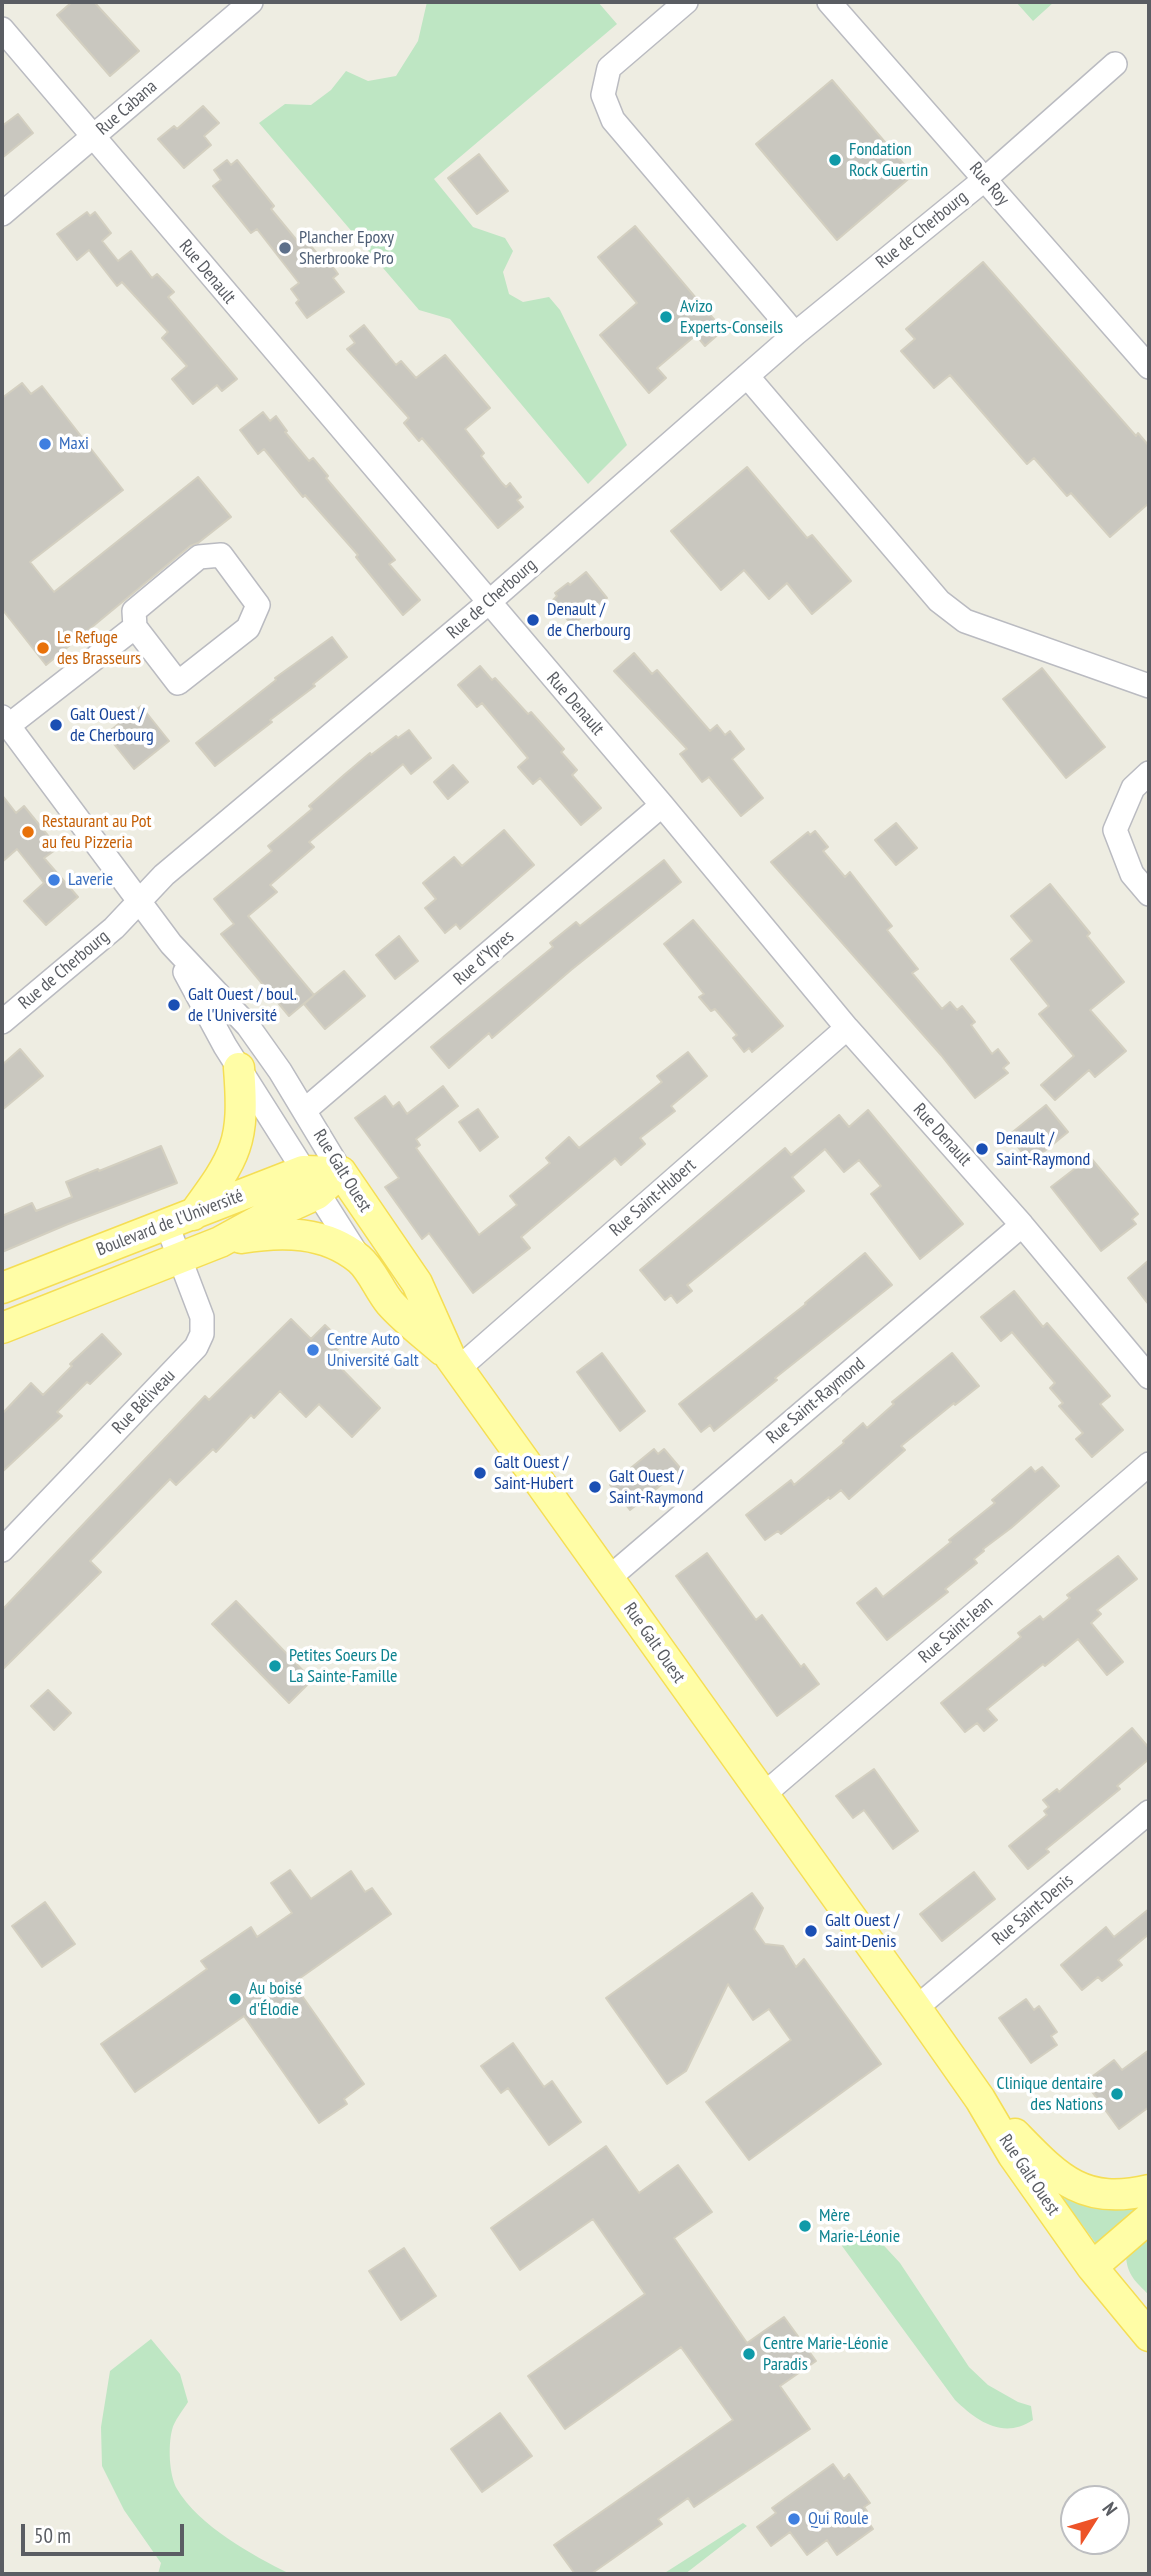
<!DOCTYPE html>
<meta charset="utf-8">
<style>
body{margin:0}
#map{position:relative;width:1151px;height:2576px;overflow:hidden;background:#eeede2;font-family:"PT Sans Narrow",sans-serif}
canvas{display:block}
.frame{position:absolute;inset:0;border:4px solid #5a5d63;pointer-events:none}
.north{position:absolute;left:1060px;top:2485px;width:70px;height:70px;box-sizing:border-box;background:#fff;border:2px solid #bdbec1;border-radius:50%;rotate:53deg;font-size:19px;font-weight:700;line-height:28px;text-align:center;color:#5a5d63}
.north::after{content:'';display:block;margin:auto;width:24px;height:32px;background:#ed5328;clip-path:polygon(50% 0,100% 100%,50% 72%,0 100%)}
.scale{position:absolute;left:21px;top:2524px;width:163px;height:32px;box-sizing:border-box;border:4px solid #5a5d63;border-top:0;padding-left:9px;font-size:21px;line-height:24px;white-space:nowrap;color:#5a5d63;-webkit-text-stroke:5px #fff;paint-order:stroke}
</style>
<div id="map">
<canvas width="1151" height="2576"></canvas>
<div class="frame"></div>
<div class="north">N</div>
<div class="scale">50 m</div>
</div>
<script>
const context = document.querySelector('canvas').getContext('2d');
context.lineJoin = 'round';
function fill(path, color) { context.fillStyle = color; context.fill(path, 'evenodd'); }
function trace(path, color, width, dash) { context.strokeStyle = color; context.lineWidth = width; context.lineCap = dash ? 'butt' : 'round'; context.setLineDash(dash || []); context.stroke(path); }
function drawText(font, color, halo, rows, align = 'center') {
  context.font = font + ' "PT Sans Narrow",sans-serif'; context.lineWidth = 7; context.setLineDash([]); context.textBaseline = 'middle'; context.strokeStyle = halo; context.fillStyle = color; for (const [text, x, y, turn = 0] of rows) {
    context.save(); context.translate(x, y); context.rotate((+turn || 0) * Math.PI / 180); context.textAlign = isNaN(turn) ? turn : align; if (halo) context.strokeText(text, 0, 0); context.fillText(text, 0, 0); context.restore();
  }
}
fill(new Path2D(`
 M427 2H598L617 24 434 179 473 227 505 238 513 251 503 272 509 294 523 302 549 297 560 310 627 445 588 484 450 319 419 310 259 123 285 104 311 105 331 90 346 71 368 81 396 76 418 41Z
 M1016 2H1054L1033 21Z
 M1054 2187 1088 2206 1098 2208 1149 2203 1100 2249Z
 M1149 2226V2295C1136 2282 1127 2275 1126 2256Z
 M846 2235 875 2236 900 2263 969 2367 988 2385 1018 2402 1031 2406 1033 2420C1003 2440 977 2421 955 2400L842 2246Z
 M151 2339 180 2374 188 2402C183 2410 174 2421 172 2430 168 2446 169 2475 177 2489 199 2526 252 2555 290 2574H158L161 2563 124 2510 102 2466 101 2427 110 2371Z
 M743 2523 747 2526 685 2574H663Z`), '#bee6c3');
const building = new Path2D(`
 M72 2H94L139 51 110 76 57 15Z
 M832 80 913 175 837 240 756 144Z
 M203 106 219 123 204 136 211 145 184 168 158 139 174 126 177 129Z
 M18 114 33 133 2 158V126Z
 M479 154 508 191 477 214 448 178Z
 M227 160 231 165 237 160 274 206 271 209 299 243 305 239 325 263 328 260 338 274 333 278 344 292 307 318 296 303 299 300 291 289 299 283 257 229 251 233 213 186 221 180 214 170Z
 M87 212 90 216 95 212 111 233 102 241 118 261 131 251 152 278 157 274 174 292 168 297 237 379 222 391 217 385 193 404 172 379 187 366 162 338 168 332 122 282 117 286 89 250 77 260 57 234Z
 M635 226 723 330 705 346 696 335 657 368 666 378 649 393 600 335 637 303 598 257Z
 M983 262 1136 436 1138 433 1149 446V503L1110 537 1071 493 1067 496 1034 458 1027 464 950 375 934 388 901 351 915 339 906 329Z
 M364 325 396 365 401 361 416 378 445 355 490 408 465 429 484 453 481 456 502 483 506 487 510 483 521 497 517 500 523 507 498 528 422 438 419 441 404 423 409 418 347 349 355 343 350 336Z
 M22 383 31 394 42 386 123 490 30 562 54 592 198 477 231 517 198 543 190 546 46 665 2 609V398Z
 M263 412 270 421 276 416 287 431 285 432 309 461 313 458 328 476 326 478 395 560 389 564 420 600 403 615 356 557 358 555 305 495 303 497 264 449 258 454 240 430Z
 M747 467 807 538 812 535 851 581 812 614 787 583 769 599 744 570 721 590 671 531Z
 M586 572 607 598 572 625 552 601 557 596 555 593 568 583 570 585Z
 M332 637 347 657 313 684 315 686 270 720 272 722 215 766 196 743 276 680 275 678Z
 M634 653 652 674 657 670 710 731 717 725 725 735 730 731 744 749 732 759 763 798 741 816 709 777 702 782 680 754 687 749 614 671Z
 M480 666 492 680 495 678 528 714 531 712 564 749 561 752 577 770 572 775 601 808 581 825 540 778 533 784 518 767 528 758 482 703 477 707 458 685Z
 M1042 668 1105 747 1066 778 1003 699Z
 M141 706 169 741 134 769 106 734Z
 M409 730 431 758 411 774 403 764 309 842 314 847 270 885 277 892 248 916 314 995 344 971 365 996 325 1029 304 1004 313 996 289 1016 221 934 234 924 214 899 272 851 268 846 312 809 309 806 344 775 370 753 371 755 396 736 398 738Z
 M453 765 468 782 448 799 434 782Z
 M2 795 16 813 24 806 58 848 44 858 78 897 46 925 24 901 44 883 17 849 2 862Z
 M896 823 917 848 896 865 875 840Z
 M504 830 534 865 460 929 456 924 445 933 425 908 436 899 423 883 454 857 462 866Z
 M815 831 828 847 823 851 845 877 850 872 892 926 887 930 918 969 912 973 942 1009 950 1002 957 1010 962 1006 975 1022 971 1025 992 1054 998 1049 1009 1063 1003 1068 1008 1073 975 1098 941 1055 771 862 808 832 810 835Z
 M664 860 681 882 571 970 492 1038 489 1033 449 1068 431 1047 553 947 550 943 576 922 580 926Z
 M1050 884 1090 933 1087 936 1124 982 1090 1010 1126 1051 1095 1077 1089 1070 1055 1100 1041 1085 1074 1056 1039 1014 1049 1006 1011 959 1032 941 1011 916Z
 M693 920 783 1026 752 1052 749 1048 744 1052 733 1038 737 1035 715 1009 711 1011 699 997 704 994 664 944Z
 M399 936 418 961 395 979 376 955Z
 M20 1049 43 1076 2 1110V1065Z
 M688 1052 707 1076 671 1106 675 1111 640 1138 645 1144 621 1165 615 1158 521 1237 530 1248 473 1293 429 1233 422 1239 385 1187 399 1178 355 1118 385 1096 393 1107 399 1102 407 1114 443 1086 458 1106 416 1139 420 1145 416 1148 479 1235 517 1205 510 1196 550 1163 546 1158 569 1137 579 1148 662 1082 657 1076Z
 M1046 1105 1068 1132 1030 1163 1009 1135Z
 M478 1109 498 1137 480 1151 459 1122Z
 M868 1110 963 1224 920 1259 871 1194 881 1186 859 1160 844 1172 825 1149 792 1177 804 1191 687 1285 692 1291 677 1303 671 1295 665 1300 640 1270 785 1148 791 1155 839 1115 849 1127Z
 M161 1146 177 1183 68 1224 2 1252V1216L32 1203 36 1211 72 1197 66 1182 98 1169 99 1171Z
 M1090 1157 1138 1214 1132 1219 1136 1224 1101 1251 1051 1187Z
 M865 1253 892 1285 775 1378 777 1380 714 1431 710 1425 701 1432 679 1404 806 1304 805 1303Z
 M1149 1260V1305L1128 1278Z
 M1014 1291 1043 1327 1047 1323 1110 1396 1100 1404 1123 1430 1092 1457 1076 1439 1083 1433 1059 1406 1063 1403 1050 1388 1055 1383 1012 1332 1001 1341 981 1317Z
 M291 1319 311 1339 325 1325 344 1343 330 1357 380 1408 352 1437 319 1404 306 1417 280 1391 254 1418 251 1415 216 1452 213 1449 176 1485 170 1479 90 1561 101 1572 2 1670V1610L205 1396 209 1400Z
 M102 1334 121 1354 90 1384 87 1382 57 1412 62 1416 2 1472V1414L31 1383 43 1395 72 1366 70 1364Z
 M602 1353 645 1411 620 1431 577 1372Z
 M952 1353 979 1386 955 1405 954 1403 901 1446 905 1450 849 1499 841 1490 830 1499 829 1497 781 1534 778 1531 765 1540 746 1515 791 1480 794 1485 844 1443 843 1441 863 1423 867 1428 894 1404 892 1402Z
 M654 1449 658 1454 664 1449 681 1469 630 1510 610 1485Z
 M1031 1467 1035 1472 1042 1467 1059 1486 1011 1528 983 1549 984 1551 974 1559 977 1563 945 1589 948 1592 887 1640 857 1603 876 1588 883 1597 951 1542 949 1540 995 1503 992 1500Z
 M707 1553 756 1620 762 1615 801 1667 804 1664 819 1684 777 1716 676 1576Z
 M1118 1556 1137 1579 1097 1610 1101 1614 1091 1623 1123 1662 1107 1675 1078 1639 1045 1666 1043 1664 987 1709 997 1720 984 1731 977 1723 965 1732 941 1703 1021 1637 1018 1633 1040 1616 1043 1620 1070 1598 1067 1595Z
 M236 1601 312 1680 289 1703 212 1624Z
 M48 1690 71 1713 54 1730 31 1706Z
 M1132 1728 1149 1748V1759L1117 1786 1120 1789 1046 1849 1049 1852 1028 1869 1009 1846 1047 1815 1044 1811 1049 1807 1043 1800 1057 1789 1059 1792Z
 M874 1769 918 1831 893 1849 864 1810 853 1818 836 1796Z
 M290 1870 311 1899 351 1871 365 1892 372 1888 391 1914 293 1983 364 2084 344 2099 347 2104 319 2123 244 2016 135 2092 101 2044 207 1969 201 1961 251 1927 257 1937 292 1913 271 1883Z
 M974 1872 995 1899 942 1941 920 1914Z
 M752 1893 763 1908 754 1929 765 1944 783 1946 796 1967 804 1959 881 2064 749 2160 706 2102 791 2040 769 2009 753 2020 728 1984 686 2071 667 2084 606 1998Z
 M45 1902 75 1944 42 1967 12 1926Z
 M1149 1909V1934L1118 1960 1122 1965 1102 1981 1098 1977 1082 1990 1061 1965 1106 1927 1114 1937Z
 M1026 1999 1034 2010 1039 2006 1057 2032 1051 2036 1057 2045 1031 2063 999 2018Z
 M513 2043 544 2087 552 2081 581 2122 549 2145 508 2088 501 2093 481 2066Z
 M1149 2050V2107L1119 2129 1085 2082 1114 2060 1122 2070Z
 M606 2146 639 2193 678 2165 712 2212 674 2238 747 2343 784 2317 816 2361 780 2386 810 2429 694 2507 688 2498 658 2519 662 2524 591 2574H575L554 2545 733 2420 681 2347 565 2429 528 2376 645 2294 593 2219 520 2270 491 2228Z
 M404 2248 436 2296 401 2320 369 2271Z
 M500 2413 532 2456 482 2492 451 2449Z
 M833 2464 844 2479 849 2474 870 2503 864 2507 867 2511 863 2514 873 2529 837 2555 827 2540 807 2555 790 2532 771 2546 757 2527 776 2513 772 2508Z`);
fill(building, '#c9c7bf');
trace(building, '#d3cfc0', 2);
const minor = new Path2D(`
 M686 2 609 68 603 95 613 120 795 334
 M829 2 1149 367
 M2 29 662 805 847 1028 1022 1225 1149 1377
 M2 214 251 2
 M747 376 939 601 965 621 1149 686
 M2 717 171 944 248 1026 280 1071 341 1172
 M8 726 135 627 178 683 248 628 258 605 221 555 199 557 134 611 135 627
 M1149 773 1133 788 1115 830 1132 874 1149 894
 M185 972 225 1046 358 1256
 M2 1022 114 928 164 875 488 603 795 334 985 179 1115 64
 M305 1110 662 805
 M458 1369 847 1028
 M2 1550 196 1347 202 1334V1317L167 1225
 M609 1578 1022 1225
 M762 1796 1149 1464
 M916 2008 1149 1812`);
const major = new Path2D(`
 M341 1172 417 1283 450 1357 916 2008 980 2099 1013 2155 1092 2267 1149 2336
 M193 1215C237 1155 245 1143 239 1068
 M241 1238C282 1231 325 1231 359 1259 372 1270 379 1290 390 1303 405 1320 425 1335 442 1350
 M2 1288 303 1171 341 1172
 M2 1328 220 1242 262 1219 317 1194 341 1172
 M1015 2134C1058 2178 1083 2206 1149 2190
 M1092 2267 1149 2218`);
trace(minor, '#babbc1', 26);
trace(major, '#f5de54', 33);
trace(minor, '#fff', 23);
trace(major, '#fffda6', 30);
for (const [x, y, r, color] of [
 [835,160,7,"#0f9aa8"],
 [285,248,7,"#5c6f8a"],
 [666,317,7,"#0f9aa8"],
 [45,444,7,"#3f7fe0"],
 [533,620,7,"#1a4fb4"],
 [43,648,7,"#e8710a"],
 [56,725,7,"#1a4fb4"],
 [28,832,7,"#e8710a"],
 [54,880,7,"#3f7fe0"],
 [174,1005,7,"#1a4fb4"],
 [982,1149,7,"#1a4fb4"],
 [313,1350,7,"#3f7fe0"],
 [480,1473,7,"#1a4fb4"],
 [595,1487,7,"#1a4fb4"],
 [275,1666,7,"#0f9aa8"],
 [811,1931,7,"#1a4fb4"],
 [235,1999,7,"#0f9aa8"],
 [1117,2094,7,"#0f9aa8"],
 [805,2226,7,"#0f9aa8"],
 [749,2354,7,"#0f9aa8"],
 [794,2519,7,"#3f7fe0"]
]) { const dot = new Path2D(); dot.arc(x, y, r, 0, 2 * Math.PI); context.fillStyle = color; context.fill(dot); trace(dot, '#fff', 2.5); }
drawText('18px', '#5a5d63', '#fff', [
 ["Rue Cabana",127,108,-41],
 ["Rue Roy",989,184,49],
 ["Rue de Cherbourg",922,230,-39],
 ["Rue Denault",207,272,50],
 ["Rue de Cherbourg",492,599,-41],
 ["Rue Denault",575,704,49],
 ["Rue d'Ypres",484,958,-41],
 ["Rue de Cherbourg",64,970,-40],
 ["Rue Denault",942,1135,48],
 ["Rue Galt Ouest",342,1171,58],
 ["Rue Saint-Hubert",653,1198,-41],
 ["Boulevard de l'Université",170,1223,-21],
 ["Rue Saint-Raymond",816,1401,-40],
 ["Rue Béliveau",144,1402,-46],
 ["Rue Saint-Jean",956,1630,-41],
 ["Rue Galt Ouest",654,1643,55],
 ["Rue Saint-Denis",1033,1910,-40],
 ["Rue Galt Ouest",1029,2175,56]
]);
drawText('18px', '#0d838f', '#fff', [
 ["Fondation",849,150],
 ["Rock Guertin",849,171],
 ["Avizo",680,307],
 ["Experts-Conseils",680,328],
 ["Petites Soeurs De",289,1656],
 ["La Sainte-Famille",289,1677],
 ["Au boisé",249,1989],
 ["d'Élodie",249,2010],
 ["Clinique dentaire",1103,2084,"right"],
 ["des Nations",1103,2105,"right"],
 ["Mère",819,2216],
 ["Marie-Léonie",819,2237],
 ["Centre Marie-Léonie",763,2344],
 ["Paradis",763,2365]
], 'left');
drawText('18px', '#4e5e75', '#fff', [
 ["Plancher Epoxy",299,238],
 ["Sherbrooke Pro",299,259]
], 'left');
drawText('18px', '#366cbe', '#fff', [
 ["Maxi",59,444],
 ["Laverie",68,880],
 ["Centre Auto",327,1340],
 ["Université Galt",327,1361],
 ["Qui Roule",808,2519]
], 'left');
drawText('18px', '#164399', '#fff', [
 ["Denault /",547,610],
 ["de Cherbourg",547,631],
 ["Galt Ouest /",70,715],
 ["de Cherbourg",70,736],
 ["Galt Ouest / boul.",188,995],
 ["de l'Université",188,1016],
 ["Denault /",996,1139],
 ["Saint-Raymond",996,1160],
 ["Galt Ouest /",494,1463],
 ["Saint-Hubert",494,1484],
 ["Galt Ouest /",609,1477],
 ["Saint-Raymond",609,1498],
 ["Galt Ouest /",825,1921],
 ["Saint-Denis",825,1942]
], 'left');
drawText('18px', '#c56008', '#fff', [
 ["Le Refuge",57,638],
 ["des Brasseurs",57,659],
 ["Restaurant au Pot",42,822],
 ["au feu Pizzeria",42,843]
], 'left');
</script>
